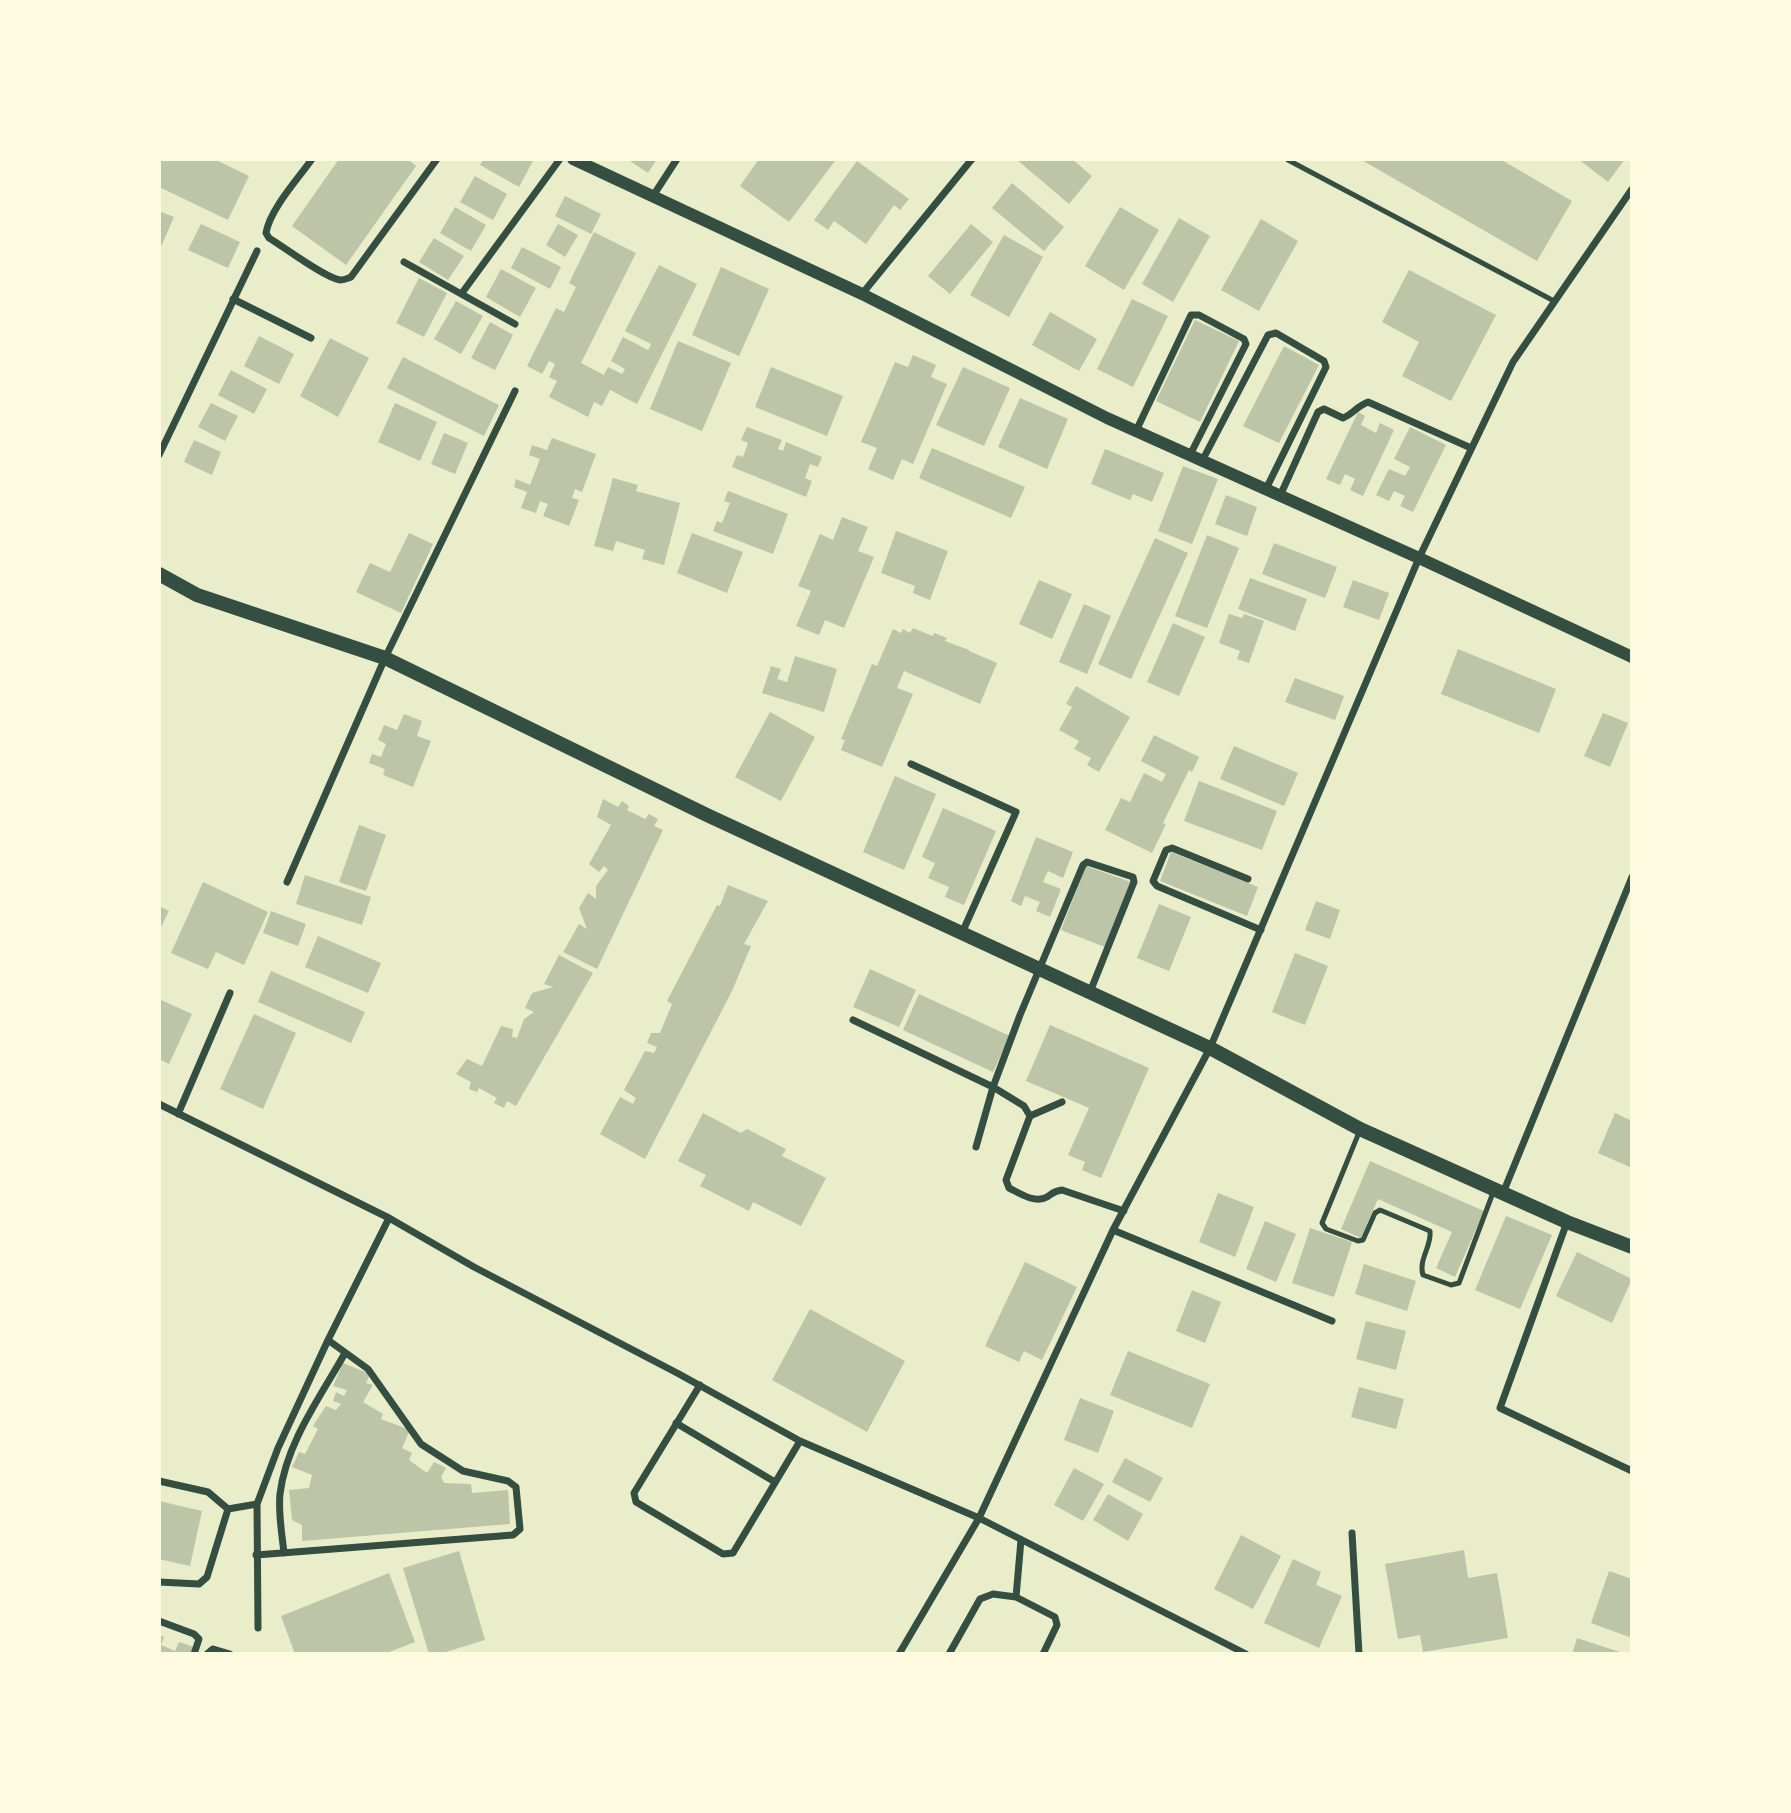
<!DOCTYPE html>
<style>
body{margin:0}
#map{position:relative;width:1791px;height:1813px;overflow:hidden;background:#e9edc9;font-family:"Open Sans",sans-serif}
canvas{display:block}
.frame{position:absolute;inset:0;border:161px solid #fefae0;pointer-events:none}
</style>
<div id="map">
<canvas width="1791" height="1813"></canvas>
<div class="frame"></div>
</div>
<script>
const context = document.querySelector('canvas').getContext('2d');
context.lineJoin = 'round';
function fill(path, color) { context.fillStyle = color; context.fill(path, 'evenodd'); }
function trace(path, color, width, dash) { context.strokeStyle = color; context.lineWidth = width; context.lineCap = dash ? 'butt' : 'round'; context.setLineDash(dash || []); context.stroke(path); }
fill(new Path2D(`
 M159 159H214L249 176 228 220 159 187Z
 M339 159H408L416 166 346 265 292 226Z
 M483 159H534L519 187 480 165Z
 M627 159H657L648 173Z
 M759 159H833L835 161 789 222 740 186Z
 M1016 159H1072L1092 176 1069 204Z
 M1360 159H1500L1572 201 1537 261Z
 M1578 159H1625L1608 182Z
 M857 161 909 199 900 210 894 205 866 244 834 221 828 230 814 220Z
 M475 176 507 194 493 220 460 202Z
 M1012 183 1064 227 1044 251 992 208Z
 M565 196 601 214 591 234 555 216Z
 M455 207 486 225 471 251 440 233Z
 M1120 207 1159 230 1124 290 1085 266Z
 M159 211 174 217 159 251Z
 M1179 218 1210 236 1173 302 1142 284Z
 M1261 219 1298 241 1259 311 1221 290Z
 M201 224 240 242 228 268 188 250Z
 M558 224 578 235 565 257 546 245Z
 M971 224 993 242 950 294 928 276Z
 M594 232 636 253 581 363 604 375 608 367 622 374 625 369 611 361 623 337 648 350 651 344 625 331 659 265 697 284 637 404 610 390 602 406 594 402 588 417 549 397 557 381 549 377 555 364 549 361 542 374 527 366 556 308 564 312 576 287 569 283Z
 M1004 235 1043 257 1009 317 970 295Z
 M434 238 464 256 448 280 419 262Z
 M522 247 561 267 550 289 511 268Z
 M721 267 769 289 739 356 692 335Z
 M501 269 536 288 520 317 486 297Z
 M1409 270 1496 315 1451 401 1402 376 1419 342 1382 322Z
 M419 278 447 293 424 337 396 323Z
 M1132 299 1168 316 1133 387 1097 369Z
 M456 301 483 316 461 354 434 339Z
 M1050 312 1097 339 1079 371 1032 345Z
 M1195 320 1239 341 1200 422 1156 401Z
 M490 322 513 335 495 370 471 358Z
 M259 336 294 354 279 384 244 366Z
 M330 338 369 358 338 417 300 396Z
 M678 341 731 363 702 431 650 409Z
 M1284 346 1319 365 1279 443 1243 426Z
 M913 355 936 365 931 377 947 384 913 464 902 459 893 480 868 469 877 448 861 442 895 362 908 367Z
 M403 357 499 405 484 436 387 388Z
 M771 367 843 396 827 436 755 407Z
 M963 367 1010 388 984 446 936 425Z
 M231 370 267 389 254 414 218 395Z
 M1020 398 1068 419 1047 469 998 447Z
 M211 403 238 416 225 441 198 427Z
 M395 403 437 422 420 461 378 442Z
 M1358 412 1365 416 1361 425 1376 433 1380 423 1394 430 1363 496 1350 490 1355 479 1345 474 1340 485 1326 479Z
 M747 427 782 440 778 449 783 451 786 442 822 457 818 467 810 464 805 478 812 481 806 497 732 467 737 455 743 457 748 443 741 440Z
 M1410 427 1446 445 1413 512 1400 506 1405 496 1394 491 1389 501 1376 495 1389 469 1405 476 1410 467 1394 459Z
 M444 433 468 443 455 474 431 464Z
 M552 438 596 454 582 492 575 489 572 498 579 500 569 526 543 516 548 504 540 501 536 513 521 508 527 492 514 487 516 479 530 485 540 459 529 455 532 445 547 450Z
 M194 440 221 452 212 475 184 462Z
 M932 448 1025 487 1011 518 919 478Z
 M1105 449 1164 473 1152 502 1133 494 1130 500 1091 484Z
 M1183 466 1218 479 1192 544 1158 531Z
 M613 478 638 485 636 491 680 503 664 565 642 559 645 550 616 541 613 551 594 546Z
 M728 491 788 514 773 554 713 531 717 521 722 523 730 503 724 501Z
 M1226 495 1257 507 1247 536 1215 524Z
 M842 517 868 527 858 551 874 557 844 628 825 620 819 635 796 626 811 591 798 586 820 534 833 540Z
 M896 531 948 551 930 600 913 593 915 586 881 573Z
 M409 533 433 544 401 613 356 592 370 563 390 572Z
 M692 533 743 552 727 593 677 573Z
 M1207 535 1239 548 1207 628 1175 616Z
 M1155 538 1188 553 1131 679 1098 664Z
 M1274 543 1337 567 1325 598 1262 574Z
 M1250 578 1307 599 1295 631 1238 609Z
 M1039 580 1072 594 1052 639 1019 624Z
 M1353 580 1389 593 1379 620 1343 607Z
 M1084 604 1111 616 1087 674 1059 662Z
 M1229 614 1242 618 1244 614 1264 621 1249 663 1237 659 1240 651 1219 643Z
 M1173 623 1205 637 1179 696 1147 682Z
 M913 628 933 636 934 633 947 638 945 641 969 650V651L997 663 980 704 904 671 897 688 913 694 882 767 841 750 845 740 841 739 872 664 877 666 893 629 901 633 903 629 910 633Z
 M1458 649 1556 689 1539 733 1441 694Z
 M795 656 837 669 824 712 762 693 771 666 781 669 777 679 787 682Z
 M1295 678 1344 696 1335 720 1285 702Z
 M1076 686 1130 717 1099 772 1087 765 1091 758 1074 749 1079 741 1059 730 1072 707 1066 704Z
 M770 712 815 737 781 801 735 777Z
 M1603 713 1628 723 1610 767 1584 756Z
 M404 714 422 721 417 736 431 741 413 787 383 775 385 769 369 763 372 754 381 757 386 744 378 740 384 725 397 730Z
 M1154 735 1199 757 1192 772 1189 770 1163 823 1166 824 1152 853 1105 830 1121 798 1130 802 1144 773 1162 782 1166 774 1141 761Z
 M1234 746 1298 773 1284 806 1220 779Z
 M895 776 936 794 904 870 863 852Z
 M1199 781 1277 811 1262 850 1184 821Z
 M603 799 618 807 622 801 629 806 627 810 645 819 649 814 658 819 654 826 663 830 597 969 563 952 579 924 587 929 579 908 588 893 596 899V886L608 870 604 866 599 872 589 864 611 825 597 817Z
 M943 808 996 831 964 905 945 897 949 887 928 878 935 863 922 857Z
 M359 825 386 835 366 891 339 882Z
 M1036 837 1073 852 1063 878 1048 871 1043 882 1061 889 1050 917 1036 911 1040 902 1025 896 1021 906 1011 901Z
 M1171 852 1258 887 1247 916 1160 881Z
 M1086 866 1131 882 1105 947 1061 930Z
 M305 875 371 897 362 925 296 904Z
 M203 882 268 912 244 965 216 952 208 969 171 953Z
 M728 885 768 901 744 944 751 946 732 991 645 1159 600 1134 620 1097 633 1104 636 1098 624 1090 645 1051 654 1053 657 1047 647 1043 651 1033H660L672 1004 667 1001 717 905 720 906Z
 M1316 901 1340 910 1330 939 1305 930Z
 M1159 904 1191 917 1169 971 1137 958Z
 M159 906 169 911 159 931Z
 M271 911 306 924 298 946 263 933Z
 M318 936 381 963 368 993 305 967Z
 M1295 953 1328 966 1305 1025 1272 1012Z
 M559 955 593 973 516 1106 507 1101 504 1108 494 1103 497 1098 479 1088 477 1092 469 1089 471 1082 456 1074 467 1059 482 1066 501 1026 513 1029 512 1037 517 1038 524 1019 534 1012 525 1008 532 993 553 987 544 984Z
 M870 969 916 990 899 1027 853 1007Z
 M271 971 365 1012 351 1043 258 1002Z
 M919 994 1010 1036 993 1072 903 1030Z
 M159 999 192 1014 169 1064 159 1059Z
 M254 1014 296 1033 263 1109 220 1089Z
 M1050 1025 1149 1068 1101 1178 1082 1170 1085 1162 1068 1155 1089 1108 1026 1081Z
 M703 1113 741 1133 747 1129 786 1149 782 1156 826 1178 801 1226 753 1202 749 1211 700 1186 706 1175 678 1161Z
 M1615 1113 1632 1121V1168L1598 1153Z
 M1370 1161 1484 1211 1455 1277 1436 1268 1452 1232 1378 1199 1361 1238 1341 1229Z
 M1218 1193 1254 1207 1235 1257 1199 1242Z
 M1506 1216 1552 1235 1520 1309 1475 1290Z
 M1265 1221 1296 1234 1276 1282 1246 1269Z
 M1310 1228 1352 1242 1334 1297 1292 1283Z
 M1577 1252 1632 1279 1612 1323 1556 1296Z
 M1025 1262 1077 1287 1042 1360 1024 1351 1019 1362 985 1346Z
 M1364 1264 1416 1281 1407 1311 1355 1294Z
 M1192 1290 1221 1302 1205 1343 1176 1331Z
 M810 1309 905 1361 867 1432 772 1380Z
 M1366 1321 1406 1331 1396 1370 1356 1359Z
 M1128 1351 1210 1384 1192 1428 1110 1395Z
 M343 1363 370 1374 366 1383 373 1385 363 1402 383 1414 381 1419 410 1430 402 1448 412 1453 409 1460 427 1473 434 1462 446 1468 441 1477 444 1483 471 1484 472 1493 508 1490 510 1524 302 1541V1525L292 1520 289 1490 309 1488 312 1475 292 1467 299 1452 305 1454 318 1429 313 1426 326 1406 336 1410 341 1404 333 1401 336 1392 344 1396 347 1390 333 1386Z
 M1359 1387 1404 1399 1396 1429 1351 1417Z
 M1080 1398 1114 1411 1098 1453 1064 1440Z
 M1125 1458 1163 1478 1150 1502 1112 1482Z
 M1074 1468 1104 1484 1083 1521 1054 1505Z
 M1108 1494 1143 1514 1128 1541 1093 1520Z
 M159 1501 202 1511 190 1566 159 1559Z
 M1241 1535 1281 1556 1253 1609 1214 1589Z
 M1464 1550 1468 1578 1497 1573 1508 1638 1423 1652 1420 1635 1398 1639 1385 1564Z
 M459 1551 485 1640 439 1654H429L403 1568Z
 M1293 1559 1321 1572 1316 1585 1342 1596 1319 1648 1264 1623Z
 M1609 1571 1632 1579V1638L1591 1623Z
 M389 1573 415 1642 384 1654H295L281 1616Z
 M159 1635 164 1637 161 1645 175 1651 179 1642 194 1647 191 1654H159Z
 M1577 1638 1623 1653V1654H1572Z`), '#bcc5a7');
trace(new Path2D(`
 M1288 160 1554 301
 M1360 1130 1322 1223 1326 1229 1358 1241 1363 1240 1375 1213 1380 1210 1430 1231C1432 1246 1418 1260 1423 1275L1451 1285 1459 1283 1494 1190`), '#344e41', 5);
trace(new Path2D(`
 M312 159C298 179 270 209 266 233L269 238C284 247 325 278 340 280 345 280 346 279 351 277L437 159
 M653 196 677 159
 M404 262 515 324
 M462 293 560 159
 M862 294 972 159
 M233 299 311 338
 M1136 431 1191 315H1199L1244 339 1246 344 1190 455
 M159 455 257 251
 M1202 461 1268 335 1276 333 1324 361 1326 367 1266 489
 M1280 496 1318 412 1324 409 1343 418C1353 414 1357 406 1368 402L1471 448
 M911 764 1016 812 962 933
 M1248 879 1172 848 1166 850 1153 881 1157 886 1261 930
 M287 882 385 658 515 391
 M1090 992 1134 882 1133 877 1087 862 1083 865 1020 1015 993 1087 1024 1106 1030 1116 1006 1180 1009 1188C1019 1193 1035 1204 1047 1197 1053 1193 1054 1191 1062 1190L1124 1211
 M853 1020 993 1087 976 1147
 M159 1104 389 1218 474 1267 679 1374 800 1441 979 1518 1246 1654
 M178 1114 230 993
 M1030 1116 1062 1102
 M1503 1193 1632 877
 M1567 1222 1500 1408 1632 1471
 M1113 1230 1332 1321
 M700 1385 634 1493 636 1502 723 1554 733 1553 800 1441
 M676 1423 775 1482
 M159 1481 208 1492 228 1509
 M1352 1533 1359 1654
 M1021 1540 1016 1597 1055 1617 1057 1625 1043 1654
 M284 1553C282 1534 278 1513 280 1494 286 1443 321 1396 345 1353
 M256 1555 513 1535 520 1529 516 1487 508 1481 463 1471 421 1444 368 1369 328 1340
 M159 1582 199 1584 207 1577 228 1509 257 1504
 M159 1621 194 1634 199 1639 194 1654
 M258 1628 257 1504 278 1448 328 1340 389 1218
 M207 1654 213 1649 230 1654
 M899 1654 979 1518 1113 1230 1210 1048 1419 558 1513 362 1632 189
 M949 1654 980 1599 993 1594 1016 1597`), '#344e41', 7);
trace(new Path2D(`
 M573 159 862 294 1107 418 1419 558 1632 657`), '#344e41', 12);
trace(new Path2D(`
 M159 574 197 595 385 658 709 816 1210 1048 1360 1129 1567 1222 1632 1247`), '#344e41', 14);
</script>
